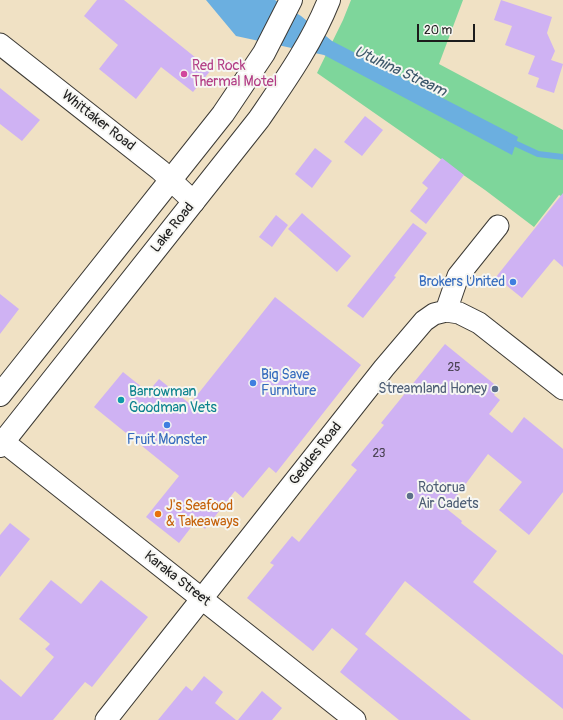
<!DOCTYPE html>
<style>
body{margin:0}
#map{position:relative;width:563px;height:720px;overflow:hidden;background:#f0e1c4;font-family:Pangolin,sans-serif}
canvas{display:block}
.scale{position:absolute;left:417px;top:24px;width:58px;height:18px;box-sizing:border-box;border:2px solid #1c1c1c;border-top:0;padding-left:5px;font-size:12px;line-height:14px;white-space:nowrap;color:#1c1c1c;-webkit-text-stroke:3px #f6f6f2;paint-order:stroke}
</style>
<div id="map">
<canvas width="563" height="720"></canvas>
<div class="scale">20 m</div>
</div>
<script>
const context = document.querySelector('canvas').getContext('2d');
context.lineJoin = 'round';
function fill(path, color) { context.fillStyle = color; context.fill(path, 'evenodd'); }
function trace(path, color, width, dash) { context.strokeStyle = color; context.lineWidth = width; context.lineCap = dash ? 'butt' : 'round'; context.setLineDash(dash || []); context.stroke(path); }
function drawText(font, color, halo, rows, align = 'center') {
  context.font = font + ' Pangolin,sans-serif'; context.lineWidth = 4; context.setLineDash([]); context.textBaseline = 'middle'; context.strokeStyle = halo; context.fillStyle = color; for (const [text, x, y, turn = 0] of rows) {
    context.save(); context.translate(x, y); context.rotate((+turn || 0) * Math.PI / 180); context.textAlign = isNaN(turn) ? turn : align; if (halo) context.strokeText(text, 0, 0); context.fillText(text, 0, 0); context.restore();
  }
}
fill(new Path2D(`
 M351 0H463L439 64 563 130V197L559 195 534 227 485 190 317 73 343 20Z`), '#7ed69b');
fill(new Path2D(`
 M206 0H275L301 16 332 41 518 137 512 155 324 55 236 36Z`), '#6bafe0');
trace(new Path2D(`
 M510 141 538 154 563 157`), '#6bafe0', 6);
fill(new Path2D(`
 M97 0H124L211 70 193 92 161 67 136 99 99 69 118 45 84 16Z
 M501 0 552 17 547 33 555 51 551 60 563 64 554 93 536 87 539 78 528 74 535 56 505 45 512 26 494 20Z
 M0 88 40 120 22 141 0 124Z
 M365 116 383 130 362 156 344 142Z
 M315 148 332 161 312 188 295 174Z
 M442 158 464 175 426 224 410 211 428 188 422 183Z
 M563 193V267L554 259 522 298 496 277Z
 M302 213 351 256 337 272 288 229Z
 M276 215 288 225 272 247 259 237Z
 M413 223 427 233 394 276 396 277 363 318 347 306Z
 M0 294 19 309 0 334Z
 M275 297 361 365 276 473 269 467 243 498 235 491 205 529 196 521 179 543 146 517 179 476 94 407 123 372 148 392 159 379 190 404Z
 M445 344 499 388 494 395 500 400 489 414 512 433 524 417 563 449V492L529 535 499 510 522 482 488 454 447 509 462 521 461 523 497 551 473 582 563 655V709L405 581 365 634 471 720H399L340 672 358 649 332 628 313 651 247 598 274 565 270 563 292 536 299 542 357 470 351 465 384 425 381 423Z
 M10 523 30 539 0 577V535Z
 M51 580 81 604 101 580 148 617 92 687 85 682 53 720H0V679L21 697 54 657 45 649 50 644 19 619Z
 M204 676 223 692 215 703 236 720H158L186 686 192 691Z
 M262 691 282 708 272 720H238Z`), '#cfb2f3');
const street = new Path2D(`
 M0 44 160 170 194 202
 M446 311 458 276 498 226
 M0 439 355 720
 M106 720 384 368 424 321 434 314 446 311 459 313 479 323 563 389`);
const secondary = new Path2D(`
 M0 395 223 114 264 53 291 0
 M0 446 259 119C285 81 312 43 329 0`);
trace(street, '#3c3a35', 23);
trace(secondary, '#3c3a35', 24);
trace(street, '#fff', 21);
trace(secondary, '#fff', 22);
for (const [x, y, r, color] of [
 [184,74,4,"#d1479c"],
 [513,282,4,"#3f7fe0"],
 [253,383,4,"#3f7fe0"],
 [495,389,4,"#5c6f8a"],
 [121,400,4,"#0f9aa8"],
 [167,425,4,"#3f7fe0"],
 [410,496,4,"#5c6f8a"],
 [158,514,4,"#e8710a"]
]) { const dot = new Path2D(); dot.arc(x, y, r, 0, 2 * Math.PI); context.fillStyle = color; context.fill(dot); trace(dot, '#f6f6f2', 1.5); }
drawText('12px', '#494252', null, [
 ["25",454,368],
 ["23",379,454]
]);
drawText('14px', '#b23c85', '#f6f6f2', [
 ["Red Rock",192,66],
 ["Thermal Motel",192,82]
], 'left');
drawText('14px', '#1c1c1c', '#f6f6f2', [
 ["Whittaker Road",98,121,38],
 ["Lake Road",173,228,-51],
 ["Geddes Road",316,454,-52],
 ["Karaka Street",177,579,38]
]);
drawText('14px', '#366cbe', '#f6f6f2', [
 ["Brokers United",505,282],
 ["Big Save",261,375,"left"],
 ["Furniture",261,391,"left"],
 ["Fruit Monster",167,440,"center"]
], 'right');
drawText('14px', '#4e5e75', '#f6f6f2', [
 ["Streamland Honey",487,389],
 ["Rotorua",418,488,"left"],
 ["Air Cadets",418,504,"left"]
], 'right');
drawText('14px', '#0d838f', '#f6f6f2', [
 ["Barrowman",129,392],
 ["Goodman Vets",129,408]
], 'left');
drawText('14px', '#c56008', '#f6f6f2', [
 ["J's Seafood",166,506],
 ["& Takeaways",166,522]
], 'left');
drawText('italic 15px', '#3c576a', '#f6f6f2', [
 ["Utuhina Stream",400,72,25]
]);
</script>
